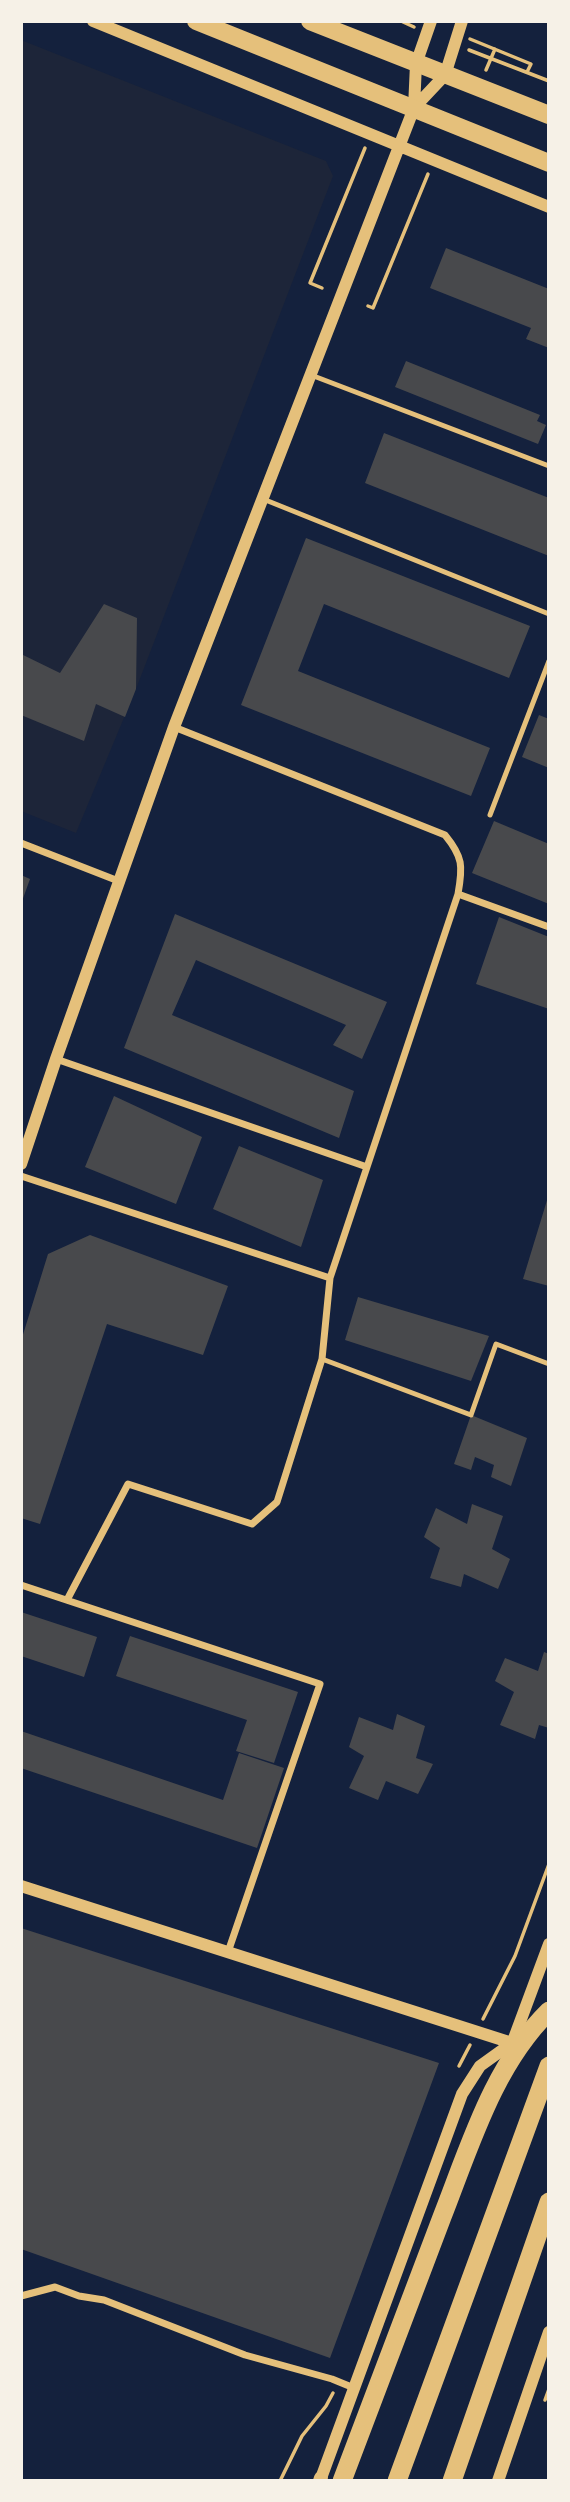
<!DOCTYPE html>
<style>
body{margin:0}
#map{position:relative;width:570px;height:2502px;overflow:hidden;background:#14213d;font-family:"Titillium Web",sans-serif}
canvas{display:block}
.frame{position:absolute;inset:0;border:23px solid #f6f1e7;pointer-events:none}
</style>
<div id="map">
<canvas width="570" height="2502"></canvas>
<div class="frame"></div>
</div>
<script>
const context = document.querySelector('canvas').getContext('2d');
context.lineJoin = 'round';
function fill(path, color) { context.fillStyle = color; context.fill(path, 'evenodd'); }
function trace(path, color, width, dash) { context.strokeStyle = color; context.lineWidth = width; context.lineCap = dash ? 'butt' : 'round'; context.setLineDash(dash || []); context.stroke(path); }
fill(new Path2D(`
 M21 40 326 161 333 176 136 689 76 833 21 811Z`), '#1d2539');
fill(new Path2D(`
 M446 248 549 289V348L526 339 531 328 430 288Z
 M406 361 540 415 537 421 546 425 538 444 395 387Z
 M384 433 549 498V556L365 483Z
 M306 538 530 626 509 678 324 604 298 671 490 748 471 796 241 705Z
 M104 604 137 618 136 689 125 717 96 704 84 741 21 715V654L60 673Z
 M539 715 549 719V768L522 757Z
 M494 821 549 844V904L472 873Z
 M21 875 30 879 21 904Z
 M175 914 387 1002 362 1059 333 1045 346 1025 196 960 172 1015 354 1091 339 1138 124 1048Z
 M499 917 549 937V1009L476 984Z
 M114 1096 202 1137 176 1204 85 1167Z
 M239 1146 323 1180 301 1247 213 1209Z
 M548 1197H549V1286L523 1279Z
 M90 1235 228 1286 203 1355 107 1324 40 1524 21 1518V1341L48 1254Z
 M358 1297 489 1336 471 1381 345 1340Z
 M471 1415 527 1438 511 1486 491 1477 494 1465 475 1457 471 1470 454 1464Z
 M472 1504 503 1516 492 1549 510 1559 498 1589 464 1574 461 1587 430 1578 440 1548 424 1537 436 1508 467 1524Z
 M21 1612 97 1637 84 1677 21 1656Z
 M130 1636 298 1692 274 1763 236 1751 247 1720 116 1676Z
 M544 1652 549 1654V1728L539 1725 535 1739 500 1725 514 1692 495 1681 505 1658 538 1671Z
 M397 1714 425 1726 416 1758 433 1764 418 1794 386 1781 378 1800 349 1788 364 1756 349 1747 359 1717 393 1730Z
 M21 1731 223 1800 239 1753 284 1768 257 1848 21 1768Z
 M21 1928 439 2063 330 2358 21 2249Z`), '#48494c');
trace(new Path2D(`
 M401 21 414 27
 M470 39 531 64 527 72
 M469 50 549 81
 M486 70 495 49
 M322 288 310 283 365 148
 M368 306 373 308 428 174
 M483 2019 515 1956 549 1864
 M459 2066 470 2045
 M545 2400 549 2389
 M280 2481 302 2436 326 2406 333 2393`), '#e5c07b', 3.5);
trace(new Path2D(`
 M311 375 549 466
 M263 499 549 614
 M490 815 549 661
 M322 1359 471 1415 496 1344 549 1364`), '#e5c07b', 5);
trace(new Path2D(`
 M21 843 121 882
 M458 894 549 927
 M56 1059 367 1167
 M21 1176 330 1278
 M21 1585 320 1684 228 1952
 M67 1600 128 1484 252 1524 277 1502 322 1359 330 1278 458 894C463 866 463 857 445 835L174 727
 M21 2296 55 2287 79 2296 104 2300 245 2355 332 2379 354 2388`), '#e5c07b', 7);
trace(new Path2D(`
 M93 21 549 207
 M414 108 445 75 462 21
 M21 1164 56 1059 174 727 414 108 416 64 431 21
 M21 1886 512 2043
 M510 2049 549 1944
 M320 2481 462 2094 480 2066 512 2043
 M498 2481 549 2332`), '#e5c07b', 12);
trace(new Path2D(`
 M320 2481 321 2478`), '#e5c07b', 14);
trace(new Path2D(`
 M196 21 549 163
 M310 21 549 115`), '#e5c07b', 18);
trace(new Path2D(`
 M342 2481C376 2393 408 2305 442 2217 470 2146 493 2066 549 2011
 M397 2481 549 2066
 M452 2481 549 2202`), '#e5c07b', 19);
</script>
